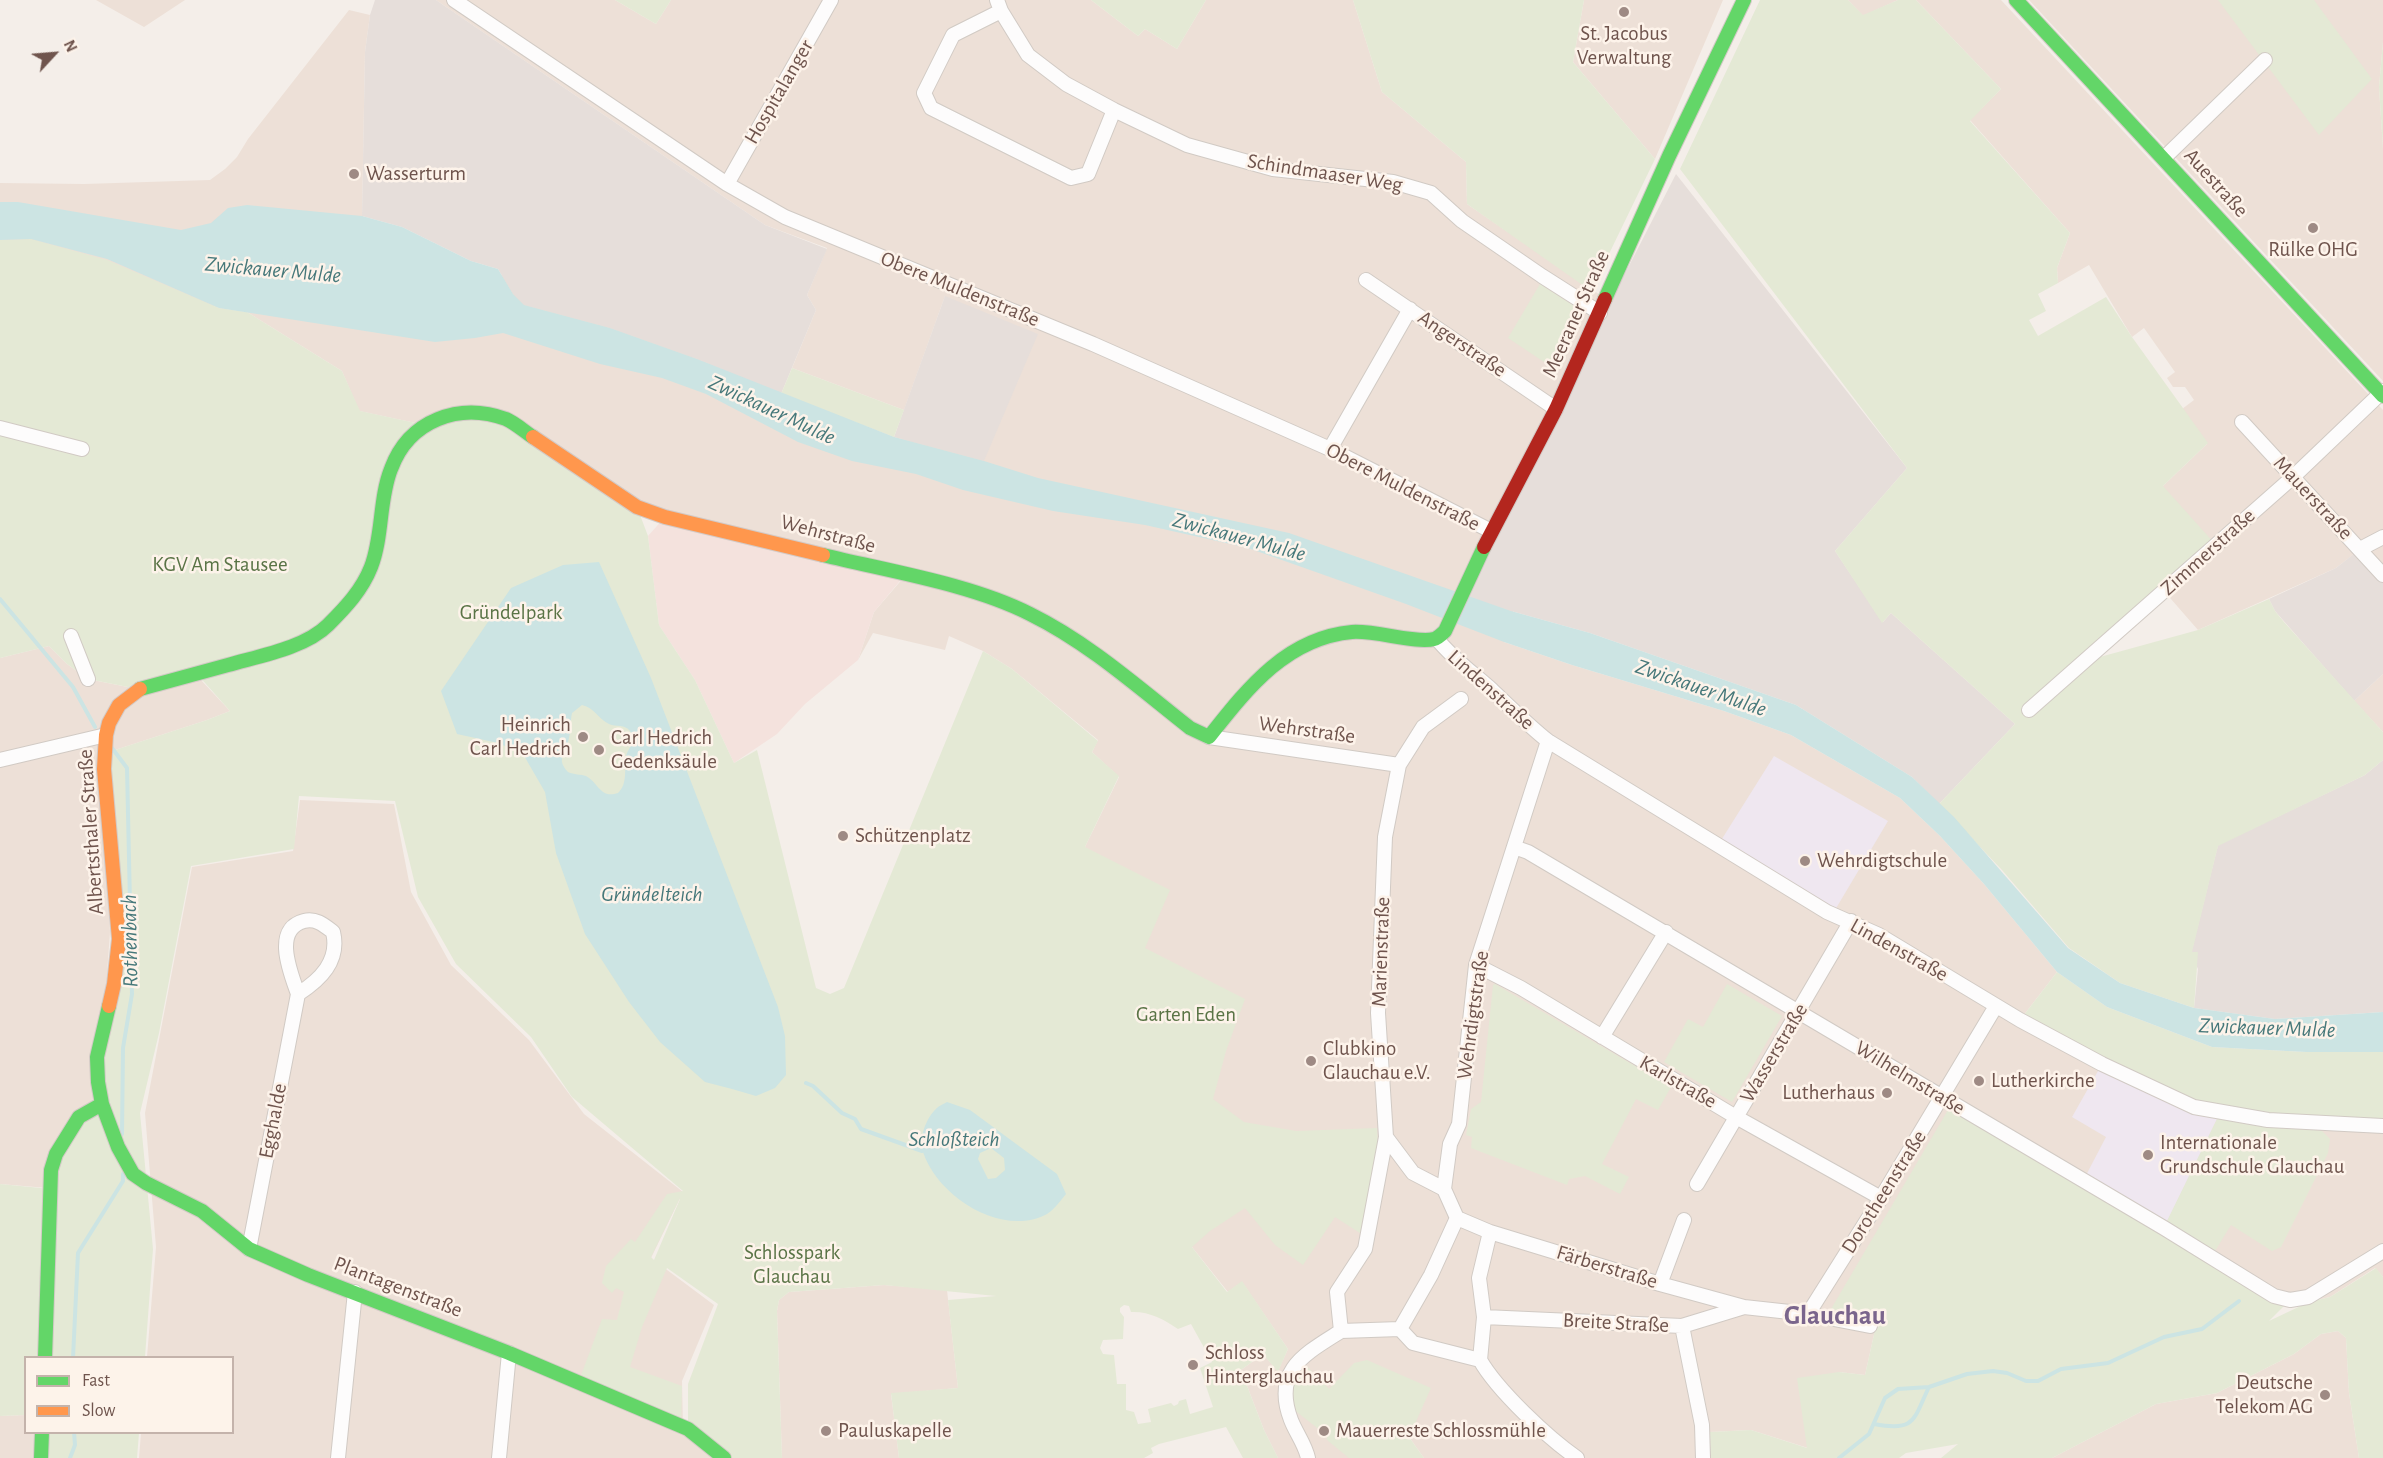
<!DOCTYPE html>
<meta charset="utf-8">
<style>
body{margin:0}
#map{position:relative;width:2383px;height:1458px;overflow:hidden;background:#f4eee9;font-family:"Alegreya Sans",sans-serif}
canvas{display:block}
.legend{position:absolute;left:24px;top:1356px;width:210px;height:78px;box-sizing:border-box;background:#fdf3ea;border:2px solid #c4b3ab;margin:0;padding:8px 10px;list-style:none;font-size:18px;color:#6f544d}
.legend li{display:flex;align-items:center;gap:12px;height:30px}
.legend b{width:30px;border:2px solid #c4b3ab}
.north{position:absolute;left:24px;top:24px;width:60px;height:60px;-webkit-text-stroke:4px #fdf3ea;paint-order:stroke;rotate:64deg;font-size:16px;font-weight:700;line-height:24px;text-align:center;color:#6f544d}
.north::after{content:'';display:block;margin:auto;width:21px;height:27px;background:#6f544d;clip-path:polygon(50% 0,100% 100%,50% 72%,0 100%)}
</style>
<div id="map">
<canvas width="2383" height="1458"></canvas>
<ul class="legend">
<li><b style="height:8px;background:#63d668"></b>Fast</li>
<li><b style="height:8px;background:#ff974d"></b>Slow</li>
</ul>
<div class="north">N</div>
</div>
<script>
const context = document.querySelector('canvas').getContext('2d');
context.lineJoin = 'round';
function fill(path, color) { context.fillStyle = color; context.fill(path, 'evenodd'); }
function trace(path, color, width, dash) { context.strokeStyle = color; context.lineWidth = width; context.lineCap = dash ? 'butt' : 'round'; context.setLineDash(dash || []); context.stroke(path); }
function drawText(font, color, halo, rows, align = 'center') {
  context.font = font + ' "Alegreya Sans",sans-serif'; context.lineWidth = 5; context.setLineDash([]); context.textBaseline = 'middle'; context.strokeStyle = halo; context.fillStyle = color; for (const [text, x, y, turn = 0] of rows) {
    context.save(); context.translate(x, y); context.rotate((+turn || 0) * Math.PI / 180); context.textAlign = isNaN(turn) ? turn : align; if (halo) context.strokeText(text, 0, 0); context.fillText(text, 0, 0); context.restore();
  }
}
fill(new Path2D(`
 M96 0H185L144 27Z
 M436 0H615L656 24 671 0H1091L1138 36 1145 29 1177 49 1206 0H1353L1382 92 1466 162 1467 204 1606 299 1504 642 1572 665 1724 711 1791 735 1900 798 1940 836 1984 884 2057 972 2020 1020 2383 1126V1277L2375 1268 2330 1297 2309 1302 1831 1309 1877 1321 1865 1375 1839 1372 1808 1448 1751 1430 1710 1432 1711 1458H1424L1409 1437 1387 1458H1278L1264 1430 1241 1370 1263 1354 1278 1371 1288 1349 1242 1282 1228 1292 1192 1247 1085 847 1119 777 1092 752 1098 740 1012 669 983 651 949 636 945 650 873 633 858 660 874 612 904 577 665 517 425 425 359 411 342 371 247 312 219 308 0 240V183L84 184 210 180 225 169 237 157 248 139 349 10 370 15 365 52 362 216 781 394 894 437 927 444 945 296 904 410 792 368 816 310 807 295 827 248 765 225Z
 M1584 0H1723L1655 159 1573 62Z
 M1848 0H1898L1863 16Z
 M1916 0H2001L2383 410V575L2359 550 2336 568 2198 630 2164 591 2163 486 2207 444 2182 409 2194 400 2185 387H2173L2167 378 2175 372 2144 328 2132 337 2089 265 2058 283 2057 268 2070 233 1970 120 2001 89Z
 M2029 0H2383V42L2379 87 2383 148V381Z
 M49 646 67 664 88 679 138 689 200 679 230 711 207 720 115 750H99L110 932 106 988 93 1101 47 1188 0 1184V658Z
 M2383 674V732L2354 701Z
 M300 800 394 804 411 892 451 965 529 1040 584 1114 683 1192 651 1258 714 1305 682 1381 683 1427 728 1458H139L141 1433 232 1432V1358L147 1357 156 1247 145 1113 192 867 293 851Z
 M884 1285 947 1290 958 1388 891 1394 899 1458H782L777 1311 779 1300 789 1292Z
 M2338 1331 2346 1338 2349 1393 2359 1458H2052L2156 1404 2217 1393 2294 1354 2321 1334Z
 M25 1415 26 1432 42 1433 40 1458H0V1416Z`), '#ede0d7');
fill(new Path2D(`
 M665 517 904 576 874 612 858 660 805 704 777 734 734 763 695 680 659 625 648 536Z`), '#f4e2dd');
fill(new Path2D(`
 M375 0H436L765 225 827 249 807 295 816 310 781 394 697 359 610 328 524 305 513 294 498 269 471 261 402 227 362 216 365 52 370 15Z
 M1676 174 1907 468 1835 551 1883 622 1891 613 2015 724 1939 804 1912 777 1796 705 1590 633 1511 611 1461 594Z
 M945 296 1038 334 984 461 894 437Z
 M2360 549 2383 575V674L2354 701 2275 611 2269 599 2336 568Z
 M2383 760V1012L2275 1019 2194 1008 2198 969 2191 953 2218 845 2365 775Z`), '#e6deda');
fill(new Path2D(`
 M1774 756 1888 821 1835 910 1720 842Z
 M2102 1064 2220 1113 2164 1228 2083 1181 2106 1137 2072 1117Z`), '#efe7f0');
fill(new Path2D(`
 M615 0H671L656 24Z
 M1091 0H1206L1177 49 1145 29 1138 36Z
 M1353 0H1584L1573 62 1655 159 1591 291 1467 204 1466 162 1382 92Z
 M1760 0H1848L1863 15 1898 0H1916L2001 89 1970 121 2070 233 2057 268 2058 283 2038 294 2046 311 2029 320 2038 336 2106 297 2132 337 2208 443 2163 486 2216 545 2089 660 2198 630 2269 599 2275 611 2284 622 2383 732V760L2365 775 2218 846 2192 952H2198L2194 1008 2120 983 2069 948 2002 870 1939 804 2015 724 1891 613 1882 623 1835 551 1907 468 1680 169Z
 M2218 0H2314L2372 79 2319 135Z
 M2383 42V148L2379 87Z
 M31 239 107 260 219 308 247 312 342 371 360 411 425 425 479 412 637 507 648 536 659 625 695 680 734 763 757 750 816 988 830 994 844 988 983 651 1012 669 1098 741 1092 752 1119 776 1085 847 1170 890 1145 948 1245 999 1226 1051 1213 1099 1244 1122 1296 1131 1377 1128 1378 1143 1363 1235 1335 1217 1303 1265 1275 1245 1245 1208 1210 1231 1192 1247 1227 1292 1242 1281 1288 1349 1278 1372 1263 1354 1241 1370 1264 1430 1278 1458H1243L1226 1427 1159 1444 1151 1448 1153 1453 1144 1458H899L891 1393 958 1388 948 1300 996 1296 884 1285 789 1292 779 1300 777 1311 782 1458H724L688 1429V1384L718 1304 667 1268 642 1327 630 1367 682 1386 681 1426 580 1378 602 1319 617 1320 624 1292 616 1288 612 1293 602 1283 606 1266 631 1239 635 1242 667 1194 683 1191 572 1097 531 1037 456 964 418 897 395 801 299 796 294 849 191 866 159 1033 140 1113 153 1249 145 1357 26 1358 25 1415 0 1416V1184L51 1189 56 1154 102 1104 97 1057 114 984 105 766 115 750 207 720 230 711 197 674 138 689 88 679 67 664 49 646 0 658V240ZM680 1198V1199L654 1260 651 1257ZM1124 1305 1129 1306 1131 1312C1148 1311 1164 1319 1178 1329L1191 1324 1212 1362 1200 1368 1213 1407 1190 1414 1186 1399 1179 1401 1178 1404 1174 1406 1171 1403 1148 1409 1151 1422 1138 1424 1134 1412 1126 1410V1384H1117L1114 1355 1103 1354 1100 1348 1103 1340 1123 1339 1124 1317 1120 1312V1308Z
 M1540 284 1579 309 1550 366 1508 338Z
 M792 368 904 410 894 437 781 394Z
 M2057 972 2107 1007 2212 1047 2306 1052H2383V1126L2220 1113 2020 1020Z
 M1495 984 1671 1087 1658 1110 1636 1099 1602 1164 1629 1177 1620 1194 1585 1176 1569 1179 1567 1185 1471 1148 1472 1137 1466 1135 1471 1109 1481 1102 1493 985Z
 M1727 984 1782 1016 1732 1102 1664 1062 1688 1019 1703 1027Z
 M1948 1110 2083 1181 2290 1300 2269 1321 2309 1302 2330 1297 2376 1268 2383 1277V1458H2359L2349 1393 2346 1338 2338 1331 2321 1334 2294 1354 2217 1393 2156 1404 2052 1458H1941L1958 1444 1906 1453 1899 1458H1711L1710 1432 1751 1430 1807 1448 1797 1378 1839 1372 1865 1375 1877 1321 1831 1309Z
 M2218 1117 2322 1131 2330 1139 2328 1153 2281 1247 2272 1251 2231 1225 2215 1251 2166 1223Z
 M1367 1360 1431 1388 1409 1437 1424 1458H1349L1327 1440 1326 1435 1288 1405 1293 1375 1302 1361 1329 1389 1354 1363Z
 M42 1433H139L137 1458H41Z`), '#e4e9d5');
fill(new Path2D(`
 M0 202H18L181 230 211 223 228 208 247 205 362 216 402 227 471 261 498 269 513 294 524 305 610 328 697 359 894 437 984 461 1038 478 1289 533 1511 611 1590 633 1796 705 1912 777 1954 817 2068 948 2120 983 2194 1008 2275 1019 2383 1012V1052H2306L2212 1047 2107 1007 2057 972 1984 884 1940 836 1900 798 1791 735 1724 711 1572 665 1504 642 1406 604 1248 548 1145 525 1053 511 963 490 916 474 852 461 798 442 706 394 662 378 600 364 503 333 475 338 435 342 219 308 107 259 31 239 0 240Z
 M599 562 651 678 778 1007 785 1036 786 1075 775 1088 756 1096 732 1089 705 1082 660 1042 629 1002 585 934 556 853 545 792 523 754 498 743 457 734 441 691 511 588 563 565ZM582 705C595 708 598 719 609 724 616 727 625 724 630 731 638 742 627 748 626 757 624 769 628 784 618 793 600 799 599 783 586 776 581 774 574 775 568 772 556 759 565 755 568 742 571 733 570 722 572 713Z
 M947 1102 970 1110 1057 1174 1066 1194C1060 1201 1055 1209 1047 1214 1002 1238 938 1197 923 1152 918 1140 926 1118 936 1109 938 1106 944 1104 947 1102ZM991 1148 1004 1158 1005 1170 996 1178 988 1179 978 1159 980 1153Z`), '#cce4e3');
trace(new Path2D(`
 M0 599 73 687 95 727
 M112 748 127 768 132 994 123 1048 122 1134
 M806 1083 813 1086 842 1113 855 1119 861 1129 922 1151
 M73 1358 78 1253 123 1181V1174
 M1874 1424C1916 1432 1913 1420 1929 1387
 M70 1458 75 1445 74 1432
 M1839 1458 1869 1434 1885 1398 1898 1389 1929 1387 1967 1374 1993 1371 2007 1373 2026 1381H2038L2061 1369 2108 1363 2164 1337 2202 1329 2239 1301`), '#cce4e3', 4);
const street = new Path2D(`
 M454 0 727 184 785 217 1093 344 1330 449 1491 531
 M997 0 1001 11 1028 55 1066 84 1114 110 1187 145 1273 169 1393 182 1431 193 1462 221 1542 276 1600 313
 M1001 11 953 35 924 93 931 108 1071 178 1088 174 1114 110
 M2164 158 2265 60
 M727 184 831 0
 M1366 280 1556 409
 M2242 422 2383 575
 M0 428 82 449
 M1330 449 1410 309
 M2360 549 2383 537
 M71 636 88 679
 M1437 639C1453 659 1473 673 1492 690 1511 708 1528 725 1548 741L1827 912 1879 935 2020 1020 2102 1064 2194 1107 2268 1120 2383 1126
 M2029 710 2293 477 2383 391
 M1209 737 1399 765
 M0 760 106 735
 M1514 847 1528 852 2164 1228 2274 1296 2290 1300 2308 1297 2383 1251
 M1476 965 1521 988 1736 1117 1881 1198
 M1602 1037 1666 932
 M1386 1137 1413 1173 1444 1189 1457 1218 1490 1232 1660 1284 1744 1307 1808 1314 1870 1326
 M1697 1184 1851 921
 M1444 1189 1450 1144 1459 1124 1476 965 1548 741
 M249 1249 298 994C291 974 272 929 304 921 316 918 324 925 333 932 340 961 320 980 298 994
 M1660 1284 1684 1220
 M1808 1314 1881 1198 1996 1006
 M1484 1317 1682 1326 1744 1307
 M1682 1326 1702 1425 1703 1458
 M1400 1329 1413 1343 1480 1360C1497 1390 1548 1438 1577 1458
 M1400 1329 1431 1275 1457 1218
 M1341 1331 1337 1292 1365 1249 1386 1137 1378 1013 1385 837 1399 765 1423 727 1461 699
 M1341 1331 1400 1329
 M1480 1360 1484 1317 1479 1278 1490 1232
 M338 1458 355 1292
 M499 1458 509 1353
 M1308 1458C1305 1444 1296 1433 1291 1420 1272 1370 1305 1354 1341 1331`);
const fast = new Path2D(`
 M2016 0 2383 396
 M1605 299 1669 156 1744 0
 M823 555C888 571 971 584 1030 614 1089 643 1139 688 1190 728L1209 737C1247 689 1286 638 1352 632 1375 630 1417 644 1434 639 1438 638 1442 634 1445 631L1484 547
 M140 689C169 681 198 673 228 665 259 656 305 648 328 625 346 607 362 590 371 567 383 536 379 499 391 469 409 420 459 402 506 419 515 423 524 431 533 437
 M109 1006 97 1057 98 1082 102 1104 118 1147 133 1174 146 1183 202 1211 249 1249 308 1275 509 1353 688 1429 724 1458
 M45 1358 51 1170 56 1154 79 1117 102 1104
 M41 1458 42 1432`);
const slow = new Path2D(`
 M533 437 637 507 665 517 823 555
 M109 1006 114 984 119 939 104 769 106 735 109 723 119 705 140 689`);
const jam = new Path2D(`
 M1484 547 1556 409 1605 299`);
trace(street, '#d1cac4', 16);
trace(fast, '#d3cac6', 16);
trace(slow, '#d3cac6', 16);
trace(jam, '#d3cac6', 16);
trace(street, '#fdfcfc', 14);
trace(fast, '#63d668', 14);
trace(slow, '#ff974d', 14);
trace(jam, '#b3261e', 14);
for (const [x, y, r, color] of [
 [1624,12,6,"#9e8a84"],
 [354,174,6,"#9e8a84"],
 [2313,228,6,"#9e8a84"],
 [583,737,6,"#9e8a84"],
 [599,750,6,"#9e8a84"],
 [843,836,6,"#9e8a84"],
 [1805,861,6,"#9e8a84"],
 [1311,1061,6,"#9e8a84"],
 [1979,1081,6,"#9e8a84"],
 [1887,1093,6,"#9e8a84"],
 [2148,1155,6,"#9e8a84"],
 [1193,1365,6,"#9e8a84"],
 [2325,1395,6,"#9e8a84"],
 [826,1431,6,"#9e8a84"],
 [1324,1431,6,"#9e8a84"]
]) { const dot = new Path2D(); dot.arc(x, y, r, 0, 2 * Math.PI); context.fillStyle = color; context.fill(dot); trace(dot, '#fdf3ea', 2); }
drawText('21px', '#6f544d', '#fdf3ea', [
 ["St. Jacobus",1624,34,"center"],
 ["Verwaltung",1624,58,"center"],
 ["Wasserturm",366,174],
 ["Rülke OHG",2313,250,"center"],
 ["Heinrich",571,725,"right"],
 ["Carl Hedrich",571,749,"right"],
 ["Carl Hedrich",611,738],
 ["Gedenksäule",611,762],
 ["Schützenplatz",855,836],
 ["Wehrdigtschule",1817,861],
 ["Clubkino",1323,1049],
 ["Glauchau e.V.",1323,1073],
 ["Lutherkirche",1991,1081],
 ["Lutherhaus",1875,1093,"right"],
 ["Internationale",2160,1143],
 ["Grundschule Glauchau",2160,1167],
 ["Schloss",1205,1353],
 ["Hinterglauchau",1205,1377],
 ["Deutsche",2313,1383,"right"],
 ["Telekom AG",2313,1407,"right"],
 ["Pauluskapelle",838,1431],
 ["Mauerreste Schlossmühle",1336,1431]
], 'left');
drawText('21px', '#6f544d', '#fdf3ea', [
 ["Hospitalanger",779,92,-60],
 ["Schindmaaser Weg",1325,173,9],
 ["Auestraße",2216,183,48],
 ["Obere Muldenstraße",960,289,22],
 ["Meeraner Straße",1576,314,-66],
 ["Angerstraße",1462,344,34],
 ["Obere Muldenstraße",1403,487,27],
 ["Mauerstraße",2313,498,47],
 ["Wehrstraße",828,534,15],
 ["Zimmerstraße",2208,552,-42],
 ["Lindenstraße",1491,690,42],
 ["Wehrstraße",1307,730,8],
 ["Albertsthaler Straße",91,832,-94],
 ["Lindenstraße",1899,950,29],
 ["Marienstraße",1381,952,-88],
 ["Wehrdigtstraße",1473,1015,-82],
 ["Wasserstraße",1774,1053,-59],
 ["Wilhelmstraße",1910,1078,31],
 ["Karlstraße",1678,1082,30],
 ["Egghalde",273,1121,-79],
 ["Dorotheenstraße",1884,1192,-58],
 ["Färberstraße",1607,1267,17],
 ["Plantagenstraße",398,1287,21],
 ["Breite Straße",1616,1323,3]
]);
drawText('21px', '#5a7446', '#fdf3ea', [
 ["KGV Am Stausee",220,565],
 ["Gründelpark",511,613],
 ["Garten Eden",1186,1015],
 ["Schlosspark",792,1253],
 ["Glauchau",792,1277]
]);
drawText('italic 22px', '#46787a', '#fdf3ea', [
 ["Zwickauer Mulde",273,270,5],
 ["Zwickauer Mulde",772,410,25],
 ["Zwickauer Mulde",1239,537,15],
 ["Zwickauer Mulde",1701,688,19],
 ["Gründelteich",652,894],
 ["Rothenbach",130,941,-91],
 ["Zwickauer Mulde",2267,1028,2],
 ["Schloßteich",954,1139]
]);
drawText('bold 27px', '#7a658c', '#fdf3ea', [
 ["Glauchau",1835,1316]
]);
</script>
